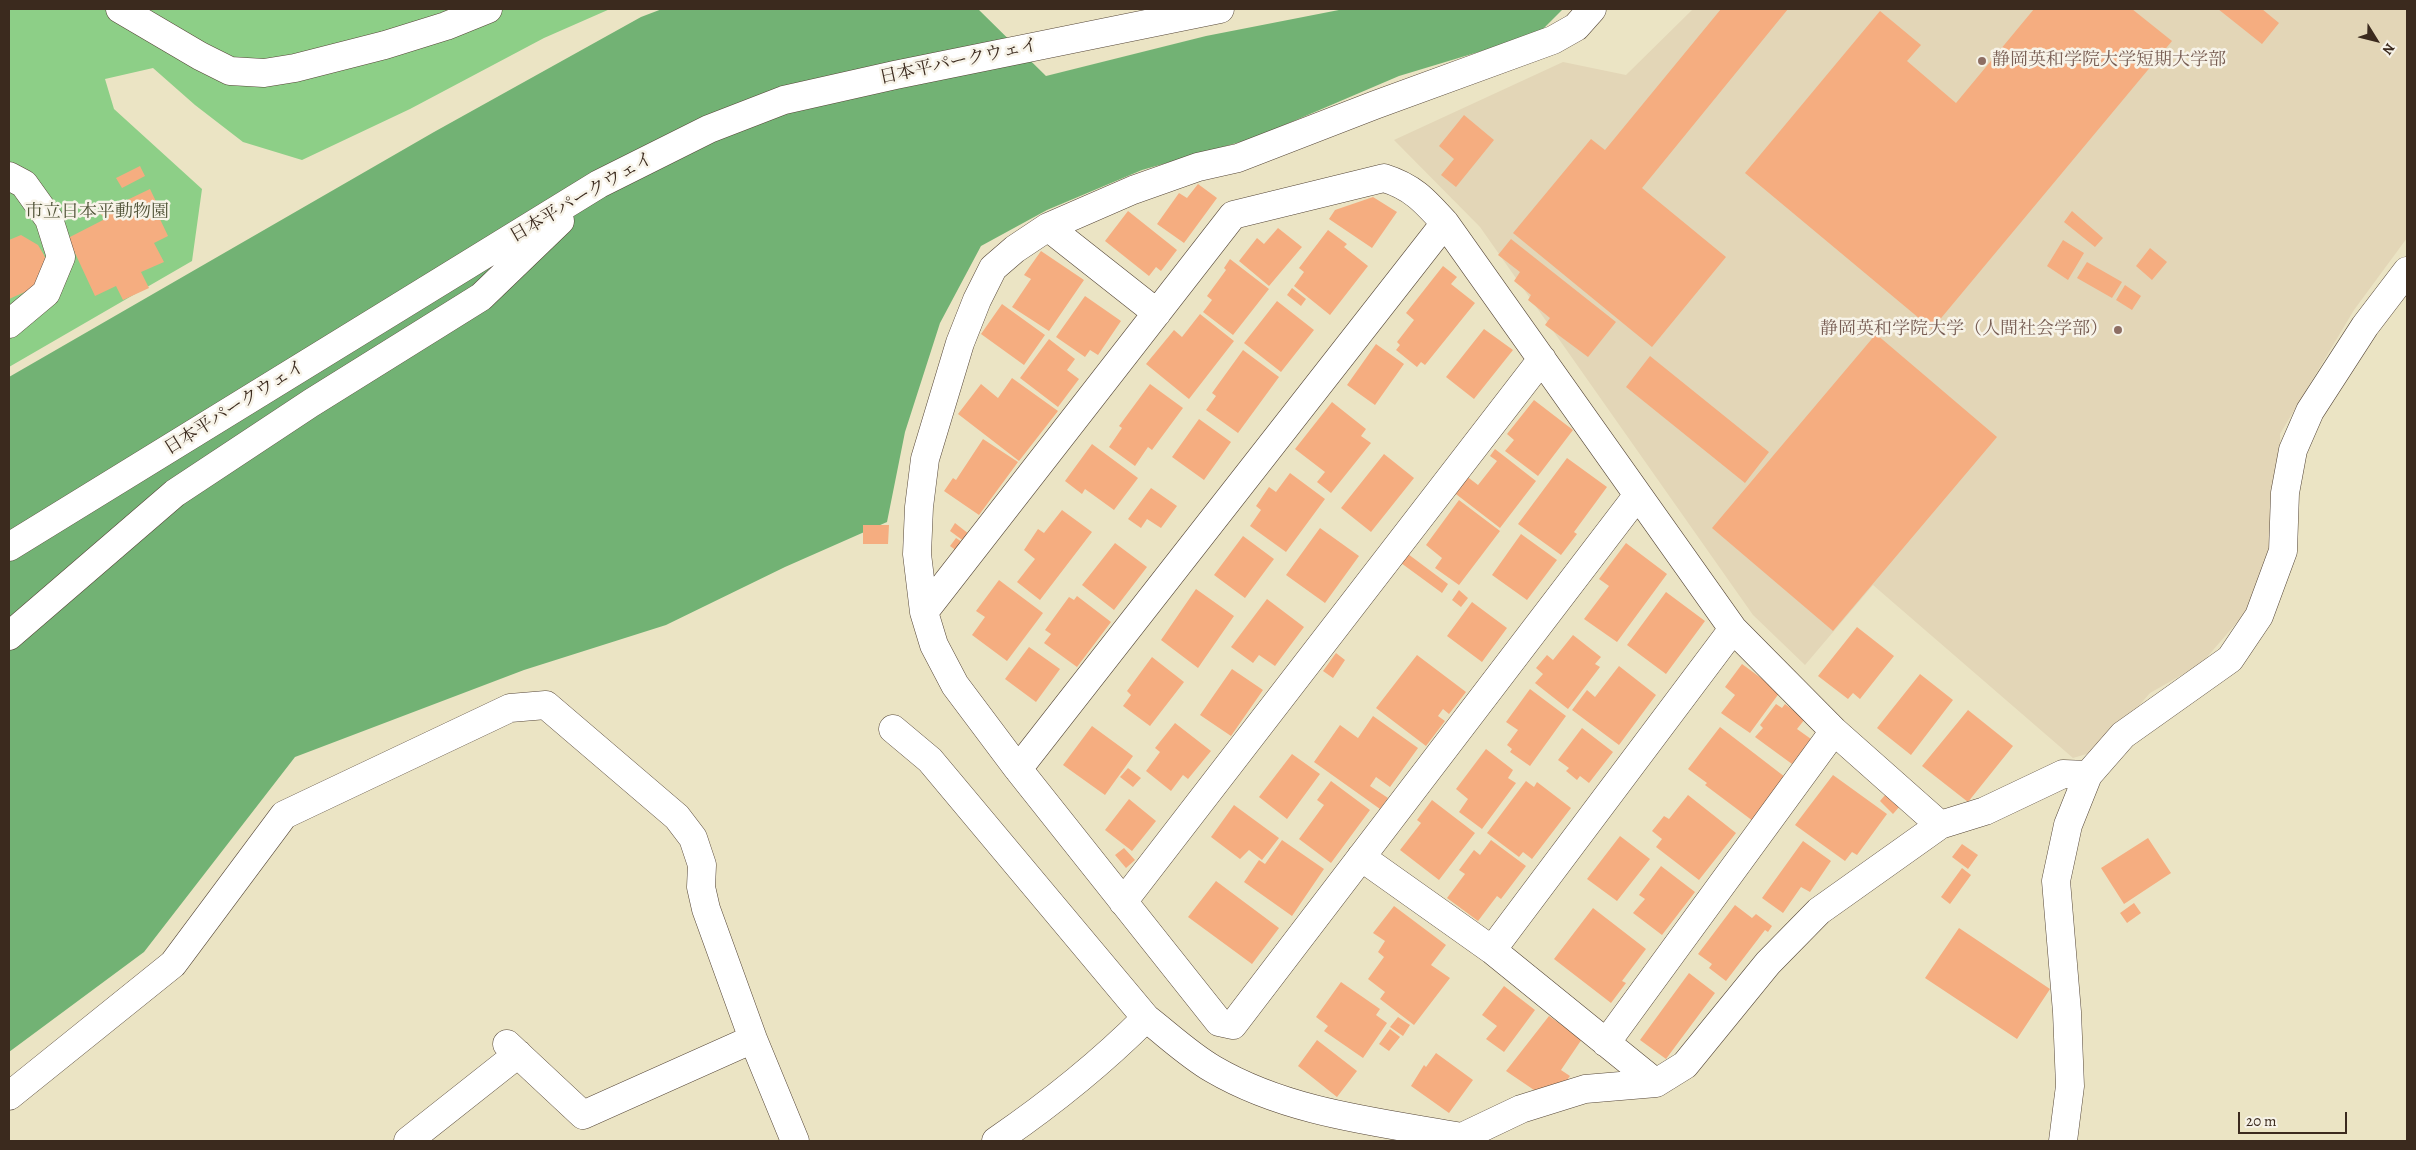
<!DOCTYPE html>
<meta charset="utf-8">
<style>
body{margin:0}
#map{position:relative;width:2416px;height:1150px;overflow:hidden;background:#ebe4c4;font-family:Alegreya,serif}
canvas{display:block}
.frame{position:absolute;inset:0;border:10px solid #3b2a1e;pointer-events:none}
.north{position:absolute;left:2351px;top:15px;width:50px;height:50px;-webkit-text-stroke:4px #f7f3e8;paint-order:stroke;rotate:126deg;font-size:14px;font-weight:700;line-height:20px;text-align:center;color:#3b2a1e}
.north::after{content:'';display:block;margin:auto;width:18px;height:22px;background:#3b2a1e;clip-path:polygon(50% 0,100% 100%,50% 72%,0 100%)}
.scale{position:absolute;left:2238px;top:1112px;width:109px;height:22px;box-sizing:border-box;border:2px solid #3b2a1e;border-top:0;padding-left:6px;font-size:15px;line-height:18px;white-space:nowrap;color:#3b2a1e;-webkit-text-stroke:4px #f7f3e8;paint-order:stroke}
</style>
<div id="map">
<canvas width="2416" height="1150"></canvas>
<div class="frame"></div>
<div class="north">N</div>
<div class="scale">20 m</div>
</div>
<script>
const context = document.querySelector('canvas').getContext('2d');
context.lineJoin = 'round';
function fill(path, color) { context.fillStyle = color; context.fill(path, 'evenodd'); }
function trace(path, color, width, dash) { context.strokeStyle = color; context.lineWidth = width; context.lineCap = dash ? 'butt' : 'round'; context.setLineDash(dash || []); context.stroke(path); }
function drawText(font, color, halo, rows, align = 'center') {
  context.font = font + ' Alegreya,"Noto Serif JP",serif'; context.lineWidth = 5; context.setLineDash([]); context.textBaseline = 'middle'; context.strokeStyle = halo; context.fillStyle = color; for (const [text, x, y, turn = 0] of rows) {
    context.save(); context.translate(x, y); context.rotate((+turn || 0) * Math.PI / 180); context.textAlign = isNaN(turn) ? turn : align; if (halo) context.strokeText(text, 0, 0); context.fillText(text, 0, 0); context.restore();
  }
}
fill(new Path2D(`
 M1693 9H2407V238L2354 310 2280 434 2281 470 2269 551 2259 597 2201 664 2150 693 2100 750 2073 758 1873 585 1805 665 1753 615 1480 227 1394 140 1563 62 1626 75Z`), '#e3d6b7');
fill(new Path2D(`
 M9 9H610L544 38 410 109 302 160 243 142 195 105 153 68 105 79 114 109 202 189 192 261 9 367Z`), '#8dcf87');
fill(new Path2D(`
 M662 9H978L1046 76 1206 36 1344 9H1563L1538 34 1399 76 1254 138 1142 170 1047 210 981 246 940 323 905 432 887 522 785 567 666 625 524 670 295 757 144 952 9 1052V377L434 132 641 17Z`), '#72b274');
fill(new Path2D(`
 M1721 9H1788L1642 188 1726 257 1652 347 1513 233 1591 139 1605 150Z
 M2034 9H2132L2172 41 1932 329 1745 173 1880 11 1921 45 1907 61 1956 103Z
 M2218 9H2262L2279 23 2262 44Z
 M1464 115 1494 140 1456 187 1441 175 1454 159 1439 146Z
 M140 166 145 176 122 188 116 178Z
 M1198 184 1217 198 1184 243 1157 224 1179 193 1187 198Z
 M150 189 162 214 159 217 168 236 154 243 164 262 141 272 149 288 123 300 116 286 95 296 68 238 105 219 100 213Z
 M1373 197 1397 212 1372 248 1329 219 1335 210Z
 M1128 211 1177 250 1161 271 1156 267 1149 276 1105 241Z
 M2072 211 2103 238 2095 247 2064 222Z
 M1278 228 1302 247 1269 286 1239 261 1257 238 1264 244Z
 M1328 230 1347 244 1344 247 1368 266 1330 315 1294 286 1304 272 1299 268Z
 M21 235 38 245 44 255 46 260 43 284 9 299V240Z
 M1511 239 1616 322 1588 357 1545 325 1550 318 1528 300 1531 295 1514 281 1520 272 1498 255Z
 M2063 240 2084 253 2068 280 2047 266Z
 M2150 248 2167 262 2152 280 2136 266Z
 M1041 251 1084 280 1049 331 1012 307 1031 279 1024 275Z
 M1230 259 1269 289 1233 335 1203 312 1212 300 1207 296 1226 270 1224 268Z
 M2087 262 2122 282 2112 298 2077 278Z
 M1443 266 1457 277 1451 284 1475 303 1425 365 1421 362 1417 367 1396 350 1400 345 1397 342 1414 320 1406 313Z
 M2125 285 2141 296 2132 310 2116 300Z
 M1292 288 1306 299 1301 306 1287 295Z
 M1085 296 1121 321 1098 355 1090 350 1085 357 1056 337Z
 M1277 301 1314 330 1281 372 1244 343Z
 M1002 304 1045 335 1024 365 981 334Z
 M1200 314 1234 341 1189 399 1146 364 1174 330 1182 337Z
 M1484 329 1513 350 1474 399 1446 377Z
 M1876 334 1997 437 1833 631 1712 528Z
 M1049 339 1075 359 1067 370 1079 379 1058 407 1020 378Z
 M1376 344 1404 364 1375 405 1347 385Z
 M1243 350 1279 377 1238 433 1206 410 1216 396 1212 393Z
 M1650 356 1769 452 1745 483 1626 387Z
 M1012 378 1058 411 1019 461 958 414 981 384 998 398Z
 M1150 384 1183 408 1152 450 1148 447 1135 466 1109 447 1122 428 1119 426Z
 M1534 400 1573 430 1538 476 1505 451 1514 440 1507 434Z
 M1332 402 1366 429 1361 436 1371 443 1331 493 1317 482 1325 472 1295 449Z
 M1199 419 1231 442 1204 480 1172 457Z
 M983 439 1018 462 979 515 944 491 953 478 956 480Z
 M1092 444 1138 478 1114 510 1085 489 1082 494 1065 481Z
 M1495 449 1536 481 1500 528 1452 491 1465 475 1478 485 1497 461 1490 456Z
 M1384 454 1414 478 1371 532 1341 508Z
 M1567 458 1607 487 1574 532 1577 534 1561 555 1518 524Z
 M1290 473 1325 499 1286 552 1250 526 1261 510 1256 506 1269 487 1276 492Z
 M1151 488 1177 506 1161 528 1147 519 1141 528 1128 519Z
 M1459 500 1500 531 1459 585 1435 568 1442 558 1426 545Z
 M1062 510 1092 532 1040 600 1017 582 1035 559 1024 550 1038 529 1044 533Z
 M955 523 974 538 969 545 950 531Z
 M863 525H889L888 544H863Z
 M1320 528 1359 556 1325 603 1286 575Z
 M1521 534 1557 560 1527 600 1492 575Z
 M1243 536 1274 559 1245 598 1214 575Z
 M956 538 968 546 961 554 950 546Z
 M1115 543 1147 567 1114 610 1082 585Z
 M1626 543 1667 574 1617 642 1584 619 1609 586 1599 579Z
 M1408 554 1448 584 1442 593 1401 563Z
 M999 580 1043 613 1007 661 972 635 985 617 976 611Z
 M1196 589 1234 616 1198 668 1161 640Z
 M1459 590 1468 598 1461 607 1452 600Z
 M1666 592 1705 621 1666 674 1627 645Z
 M1077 596 1111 622 1077 667 1044 643 1051 634 1045 630 1069 597 1074 600Z
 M1267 599 1304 627 1275 666 1259 655 1253 663 1231 647Z
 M1472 602 1507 628 1482 662 1447 636Z
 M1857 627 1894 656 1860 699 1853 693 1848 699 1818 676Z
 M1573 635 1601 657 1595 664 1600 667 1568 709 1535 683 1543 674 1536 668 1547 655 1553 660Z
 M1029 647 1060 669 1036 702 1005 679Z
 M1336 653 1345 660 1333 678 1323 671Z
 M1417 655 1466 692 1449 714 1443 709 1438 716 1445 721 1426 746 1376 708Z
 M1152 657 1184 682 1150 726 1123 706 1131 695 1127 691Z
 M1742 664 1780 692 1750 733 1721 713 1735 695 1725 687Z
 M1619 666 1656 695 1619 745 1572 710 1587 690 1595 697Z
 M1232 669 1263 690 1231 736 1200 715Z
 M1920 674 1953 700 1911 755 1877 728Z
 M1530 689 1566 716 1530 766 1510 752 1512 749 1507 745 1518 730 1506 722Z
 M1776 704 1782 708 1785 704 1805 719 1797 729 1811 739 1792 764 1755 737 1763 728 1760 725Z
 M1968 710 2013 746 1968 802 1922 766Z
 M1373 716 1418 748 1390 787 1376 777 1370 786 1388 798 1380 809 1314 762 1340 725 1358 738Z
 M1175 723 1211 751 1188 779 1183 775 1171 791 1146 771 1160 752 1155 748Z
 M1092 726 1133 756 1105 795 1063 765Z
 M1720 727 1785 777 1761 827 1705 785 1707 783 1688 769Z
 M1582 728 1613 752 1589 783 1580 776 1577 780 1566 771 1569 768 1558 760Z
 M1486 749 1513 770 1508 778 1516 783 1482 829 1459 812 1468 799 1456 789Z
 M1292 754 1320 774 1287 819 1259 797Z
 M1128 768 1141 778 1133 787 1120 777Z
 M1833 775 1887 814 1857 855 1852 852 1845 861 1795 825Z
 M1331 781 1370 810 1331 863 1299 839 1324 805 1317 800Z
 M1526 781 1534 787 1537 782 1571 808 1532 859 1523 852 1519 857 1487 833Z
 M1886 794 1900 806 1893 814 1880 801Z
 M1688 795 1736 833 1699 880 1656 847 1662 839 1652 831 1664 816 1669 819Z
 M1129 799 1156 821 1132 851 1105 830Z
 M1432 800 1475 833 1439 880 1400 850 1421 823 1417 820Z
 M1234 805 1279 838 1262 860 1249 850 1240 859 1211 837Z
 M1620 836 1650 859 1617 901 1587 879Z
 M2148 838 2171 873 2124 904 2101 868Z
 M1282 840 1324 869 1292 916 1244 882 1259 860 1265 864Z
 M1491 840 1526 866 1501 899 1497 896 1478 921 1447 898 1465 874 1459 870 1474 850 1480 855Z
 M1803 841 1831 861 1810 892 1801 887 1783 913 1762 898Z
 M1962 844 1978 855 1968 869 1952 857Z
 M1124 848 1135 860 1126 868 1115 855Z
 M1661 866 1695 892 1662 935 1633 913 1645 899 1639 895Z
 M1962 868 1971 875 1950 904 1941 897Z
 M1216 881 1279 928 1252 964 1188 917Z
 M2134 903 2141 913 2127 923 2120 913Z
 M1735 905 1752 918 1756 914 1772 926 1768 932 1765 930 1726 981 1709 968 1712 964 1698 954Z
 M1394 906 1446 945 1431 965 1450 978 1414 1025 1380 999 1385 992 1368 979 1384 957 1378 952 1385 941 1373 933Z
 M1593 908 1646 949 1622 981 1626 983 1611 1003 1554 959Z
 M1959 928 2050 989 2017 1039 1925 978Z
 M1689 973 1715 993 1666 1059 1640 1040Z
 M1341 982 1380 1009 1376 1015 1387 1023 1363 1058 1324 1031 1328 1026 1316 1017Z
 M1504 986 1535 1010 1504 1052 1486 1039 1497 1026 1482 1015Z
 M1549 1016 1582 1039 1561 1070 1570 1076 1565 1083 1534 1090 1506 1071Z
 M1398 1017 1410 1025 1403 1036 1390 1027Z
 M1390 1029 1400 1037 1389 1051 1379 1044Z
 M1317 1040 1357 1071 1337 1097 1298 1066Z
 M1436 1053 1473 1080 1449 1113 1411 1086 1424 1065 1426 1067Z`), '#f5ad80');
const minor = new Path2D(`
 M120 9 200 56 230 71 264 73 295 68 385 45 446 26 488 9
 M9 176 24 184 49 219 61 257 46 293 9 324
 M1048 227 1133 190 1198 167 1238 158 1375 105 1553 40 1576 27 1592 9
 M1157 313 1048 227 1015 249 993 268 977 300 960 343 925 459 919 507 917 554 924 612 934 645 955 685 1018 769 1219 1022 1233 1025 1637 496
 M9 547 599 184 709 129 784 100 895 75 1220 9
 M924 612 1233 215 1384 178C1413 187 1425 201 1445 223L1733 629 1834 731 1940 825 1819 911 1768 963 1685 1065 1656 1083 1492 950 1361 857
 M9 636 175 493 311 403 481 297 560 221
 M893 729 930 760 1146 1018C1168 1035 1189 1055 1213 1069 1288 1113 1378 1122 1462 1137L1458 1141
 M1018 769 1445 223
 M1940 825 1985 811 2063 774 2088 775
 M1123 902 1542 359
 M1492 950 1733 629
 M1606 1043 1834 731
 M507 1044 583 1115 753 1039
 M9 1096 173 964 284 815 510 708 546 705 677 817 693 838 702 865 701 887 706 909 753 1039 795 1141
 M1462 1137 1521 1109 1585 1089 1656 1083
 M408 1141 518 1054
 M996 1141C1050 1104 1100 1064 1146 1018
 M2063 1141 2070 1086 2067 1012 2056 881 2068 825 2088 775 2123 735 2230 659 2259 616 2283 551 2285 493 2293 450 2310 411 2365 326 2407 271`);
trace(minor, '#554637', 29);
trace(minor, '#fff', 28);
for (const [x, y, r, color] of [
 [1982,61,5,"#8d6e63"],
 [2118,330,5,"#8d6e63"]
]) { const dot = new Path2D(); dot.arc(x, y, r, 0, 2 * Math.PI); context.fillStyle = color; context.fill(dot); trace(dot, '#f7f3e8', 2); }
drawText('18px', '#785e54', '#f7f3e8', [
 ["静岡英和学院大学短期大学部",1992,61],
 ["静岡英和学院大学（人間社会学部）",2108,330,"right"]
], 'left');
drawText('18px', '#3b2a1e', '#f7f3e8', [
 ["日本平パークウェイ",959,62,-12],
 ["日本平パークウェイ",582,198,-30],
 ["日本平パークウェイ",235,408,-32]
]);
drawText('18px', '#505338', '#f7f3e8', [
 ["市立日本平動物園",97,213]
]);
</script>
